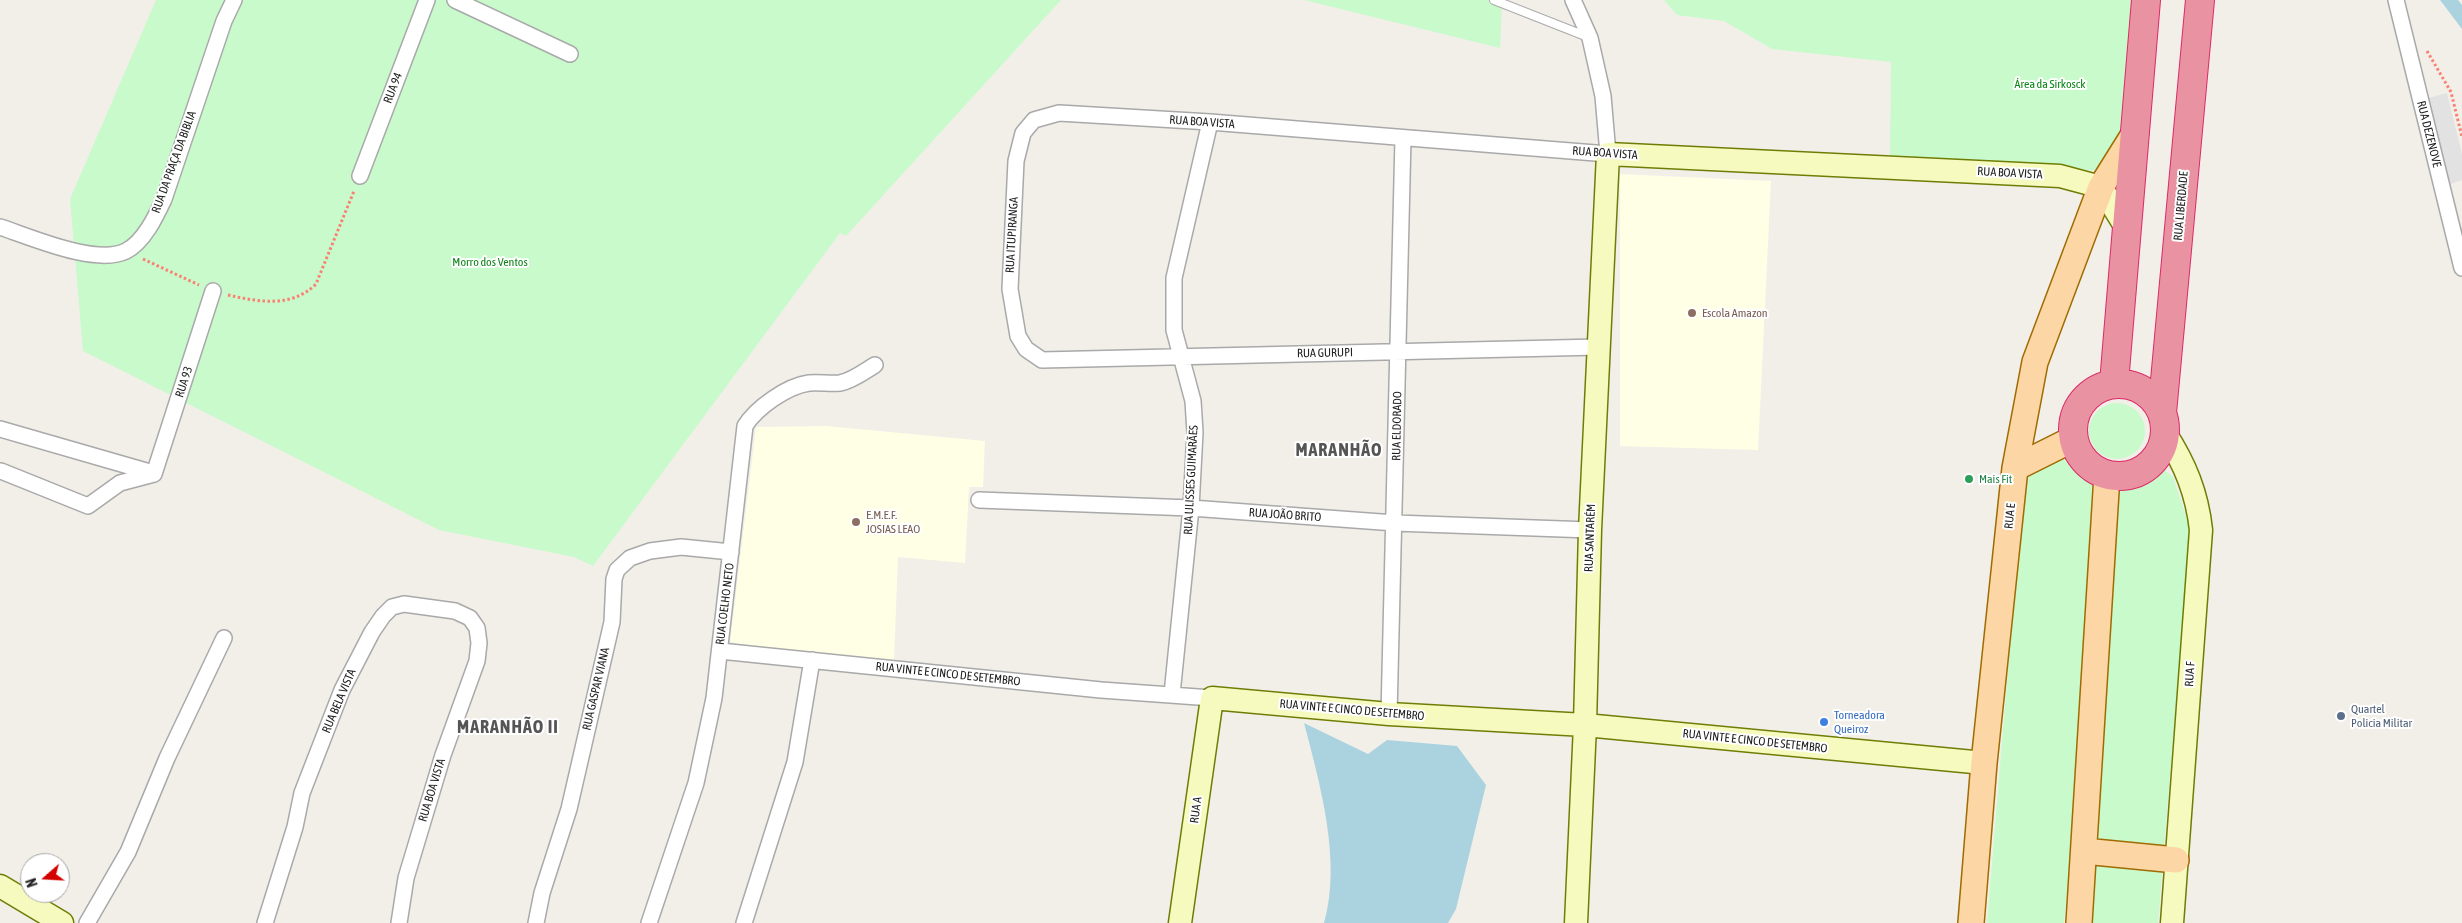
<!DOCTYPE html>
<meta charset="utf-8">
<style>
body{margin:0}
#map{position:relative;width:2462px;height:923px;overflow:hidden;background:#f2efe9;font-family:"Asap Condensed",sans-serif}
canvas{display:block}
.north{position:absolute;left:20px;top:853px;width:50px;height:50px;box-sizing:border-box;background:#fff;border:1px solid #a7a7a7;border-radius:50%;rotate:251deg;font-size:14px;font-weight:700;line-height:20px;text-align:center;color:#222}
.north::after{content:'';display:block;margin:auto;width:18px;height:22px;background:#d40000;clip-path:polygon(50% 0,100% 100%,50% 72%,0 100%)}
</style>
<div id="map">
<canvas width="2462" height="923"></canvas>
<div class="north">N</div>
</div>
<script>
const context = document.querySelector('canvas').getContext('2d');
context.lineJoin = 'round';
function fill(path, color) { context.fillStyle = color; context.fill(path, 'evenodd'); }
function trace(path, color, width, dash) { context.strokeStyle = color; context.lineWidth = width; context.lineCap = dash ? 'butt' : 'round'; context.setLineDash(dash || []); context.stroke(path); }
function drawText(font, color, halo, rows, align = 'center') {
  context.font = font + ' "Asap Condensed",sans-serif'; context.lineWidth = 4; context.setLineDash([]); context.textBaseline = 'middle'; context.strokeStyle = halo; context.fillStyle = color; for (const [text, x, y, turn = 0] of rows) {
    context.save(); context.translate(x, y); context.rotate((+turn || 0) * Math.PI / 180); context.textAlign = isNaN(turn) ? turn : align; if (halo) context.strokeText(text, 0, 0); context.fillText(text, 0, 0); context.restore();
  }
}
fill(new Path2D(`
 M1620 174 1771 181 1758 450 1620 446Z
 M826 426 985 441 983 487H969L965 563 898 557 894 660 789 652 730 642 756 427Z`), '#ffffe5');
fill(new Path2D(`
 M156 0H1061L846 236 840 233 593 566 574 557 439 530 83 351 70 199Z
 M1304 0H1502L1500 48Z
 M1664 0H2146L2132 172 1890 162 1891 62 1772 49 1724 21 1677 15Z
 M2089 431a28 28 0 1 1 56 0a28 28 0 1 1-56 0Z
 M2082 457 2093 468 2107 475 2064 923H1987L2024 476 2053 461Z
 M2155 462 2173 477 2190 528 2158 923H2083L2118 491Z`), '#c8facc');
fill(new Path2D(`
 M2447 93 2462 154V180L2442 187 2421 100Z`), '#e2e2e2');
fill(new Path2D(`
 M2440 0H2458L2462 5V29Z
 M1304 723 1368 754 1387 740 1457 746 1486 785 1456 909 1448 923H1324C1342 861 1320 784 1304 723Z`), '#aad3df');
const lane = new Path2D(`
 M1494 0 1588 37`);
const street = new Path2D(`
 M455 0 570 54
 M1573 0 1590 38 1603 96 1608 154 1210 122 1059 113 1034 120 1023 133 1016 161 1010 289 1018 336 1026 349 1042 360 1598 347
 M2396 0 2462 268
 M360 176 427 0
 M0 227C31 237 96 266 126 251 144 242 156 216 164 199L224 21 234 0
 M0 429 153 473
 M1 471 88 506 120 483 154 474
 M154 474 213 291
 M979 500 1191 508 1395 523 1590 530
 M720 651 1101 690 1212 698
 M1172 694 1191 508 1195 432 1193 401 1174 330V278L1210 122
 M1389 714 1403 138
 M87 923 128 852 167 758 224 638
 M265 923 295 827 302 793 342 690 372 632 383 616 392 607 404 604 455 611 470 618 477 628 479 643 477 661 443 755 406 878 399 923
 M536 923 542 893 569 809 612 622 614 579 617 570 630 558 650 551 681 547 731 552
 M649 923 696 783 714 698 745 426C756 408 787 386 809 383 819 382 830 384 840 383 852 381 865 371 875 365
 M744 923 795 762 812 660`);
const secondary = new Path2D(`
 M2165 433C2185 464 2197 493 2201 530L2172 923
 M0 886 62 923
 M1180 923 1212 698 1389 714 1585 725 1984 763
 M1576 923 1585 725 1590 530 1608 154 2060 176 2101 187 2127 229`);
const primary = new Path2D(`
 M2015 468 2073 439
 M2084 851 2176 860
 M1971 923 1984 763 2015 468 2035 362 2101 187 2136 131
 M2079 923 2107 475`);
const highway = new Path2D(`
 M2114 383 2146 0
 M2073 430a46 46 0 1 1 92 0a46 46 0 1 1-92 0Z
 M2162 413 2200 0`);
trace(lane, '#a9a9a9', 10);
trace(street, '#a9a9a9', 18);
trace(secondary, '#707d05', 25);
trace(primary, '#a06b00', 28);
trace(highway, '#dc2a67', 30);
trace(new Path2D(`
 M2427 51 2451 92 2462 137
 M143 259 199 285
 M228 295C259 302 292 308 316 284L354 191`), '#fa8072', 3, [2.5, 2.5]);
trace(lane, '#fff', 8);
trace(street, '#fff', 15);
trace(secondary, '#f7fabf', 22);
trace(primary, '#fcd6a4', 25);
trace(highway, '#e892a2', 28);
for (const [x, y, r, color] of [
 [1692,313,5,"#8d6e63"],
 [1969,479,5,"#2e9e5b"],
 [856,522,5,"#8d6e63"],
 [2341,716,5,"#5c6f8a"],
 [1824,722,5,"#3f7fe0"]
]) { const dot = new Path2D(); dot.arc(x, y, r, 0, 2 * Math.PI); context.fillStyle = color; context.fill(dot); trace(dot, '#fff', 2); }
drawText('12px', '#0c8416', '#fff', [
 ["Área da Sirkosck",2050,84],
 ["Morro dos Ventos",490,262]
]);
drawText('12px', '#222', '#fff', [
 ["RUA 94",393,88,-69],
 ["RUA BOA VISTA",1202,122,4],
 ["RUA DEZENOVE",2429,134,76],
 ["RUA BOA VISTA",1605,153,4],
 ["RUA DA PRAÇA DA BIBLIA",174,162,-70],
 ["RUA BOA VISTA",2010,173,3],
 ["RUA LIBERDADE",2181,206,-85],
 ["RUA ITUPIRANGA",1012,235,-87],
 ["RUA GURUPI",1325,353,-1],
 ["RUA 93",184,382,-72],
 ["RUA ELDORADO",1397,426,-89],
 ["RUA ULISSES GUIMARÃES",1191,480,-87],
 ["RUA JOÃO BRITO",1285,515,4],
 ["RUA E",2010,516,-84],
 ["RUA SANTARÉM",1590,538,-88],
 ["RUA COELHO NETO",725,604,-83],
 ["RUA VINTE E CINCO DE SETEMBRO",948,674,6],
 ["RUA F",2190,674,-86],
 ["RUA GASPAR VIANA",596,689,-77],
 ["RUA BELA VISTA",339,701,-67],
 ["RUA VINTE E CINCO DE SETEMBRO",1352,710,5],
 ["RUA VINTE E CINCO DE SETEMBRO",1755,741,6],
 ["RUA BOA VISTA",432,790,-73],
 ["RUA A",1196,810,-82]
]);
drawText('12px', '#785e54', '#fff', [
 ["Escola Amazon",1702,313],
 ["E.M.E.F.",866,515],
 ["JOSIAS LEAO",866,529]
], 'left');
drawText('12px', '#27864d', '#fff', [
 ["Mais Fit",1979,479]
], 'left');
drawText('12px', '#4e5e75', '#fff', [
 ["Quartel",2351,709],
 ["Policia Militar",2351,723]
], 'left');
drawText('12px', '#366cbe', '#fff', [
 ["Torneadora",1834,715],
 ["Queiroz",1834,729]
], 'left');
context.letterSpacing = '1px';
drawText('bold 18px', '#555', '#fff', [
 ["MARANHÃO",1339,450],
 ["MARANHÃO II",508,727]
]);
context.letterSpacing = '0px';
</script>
